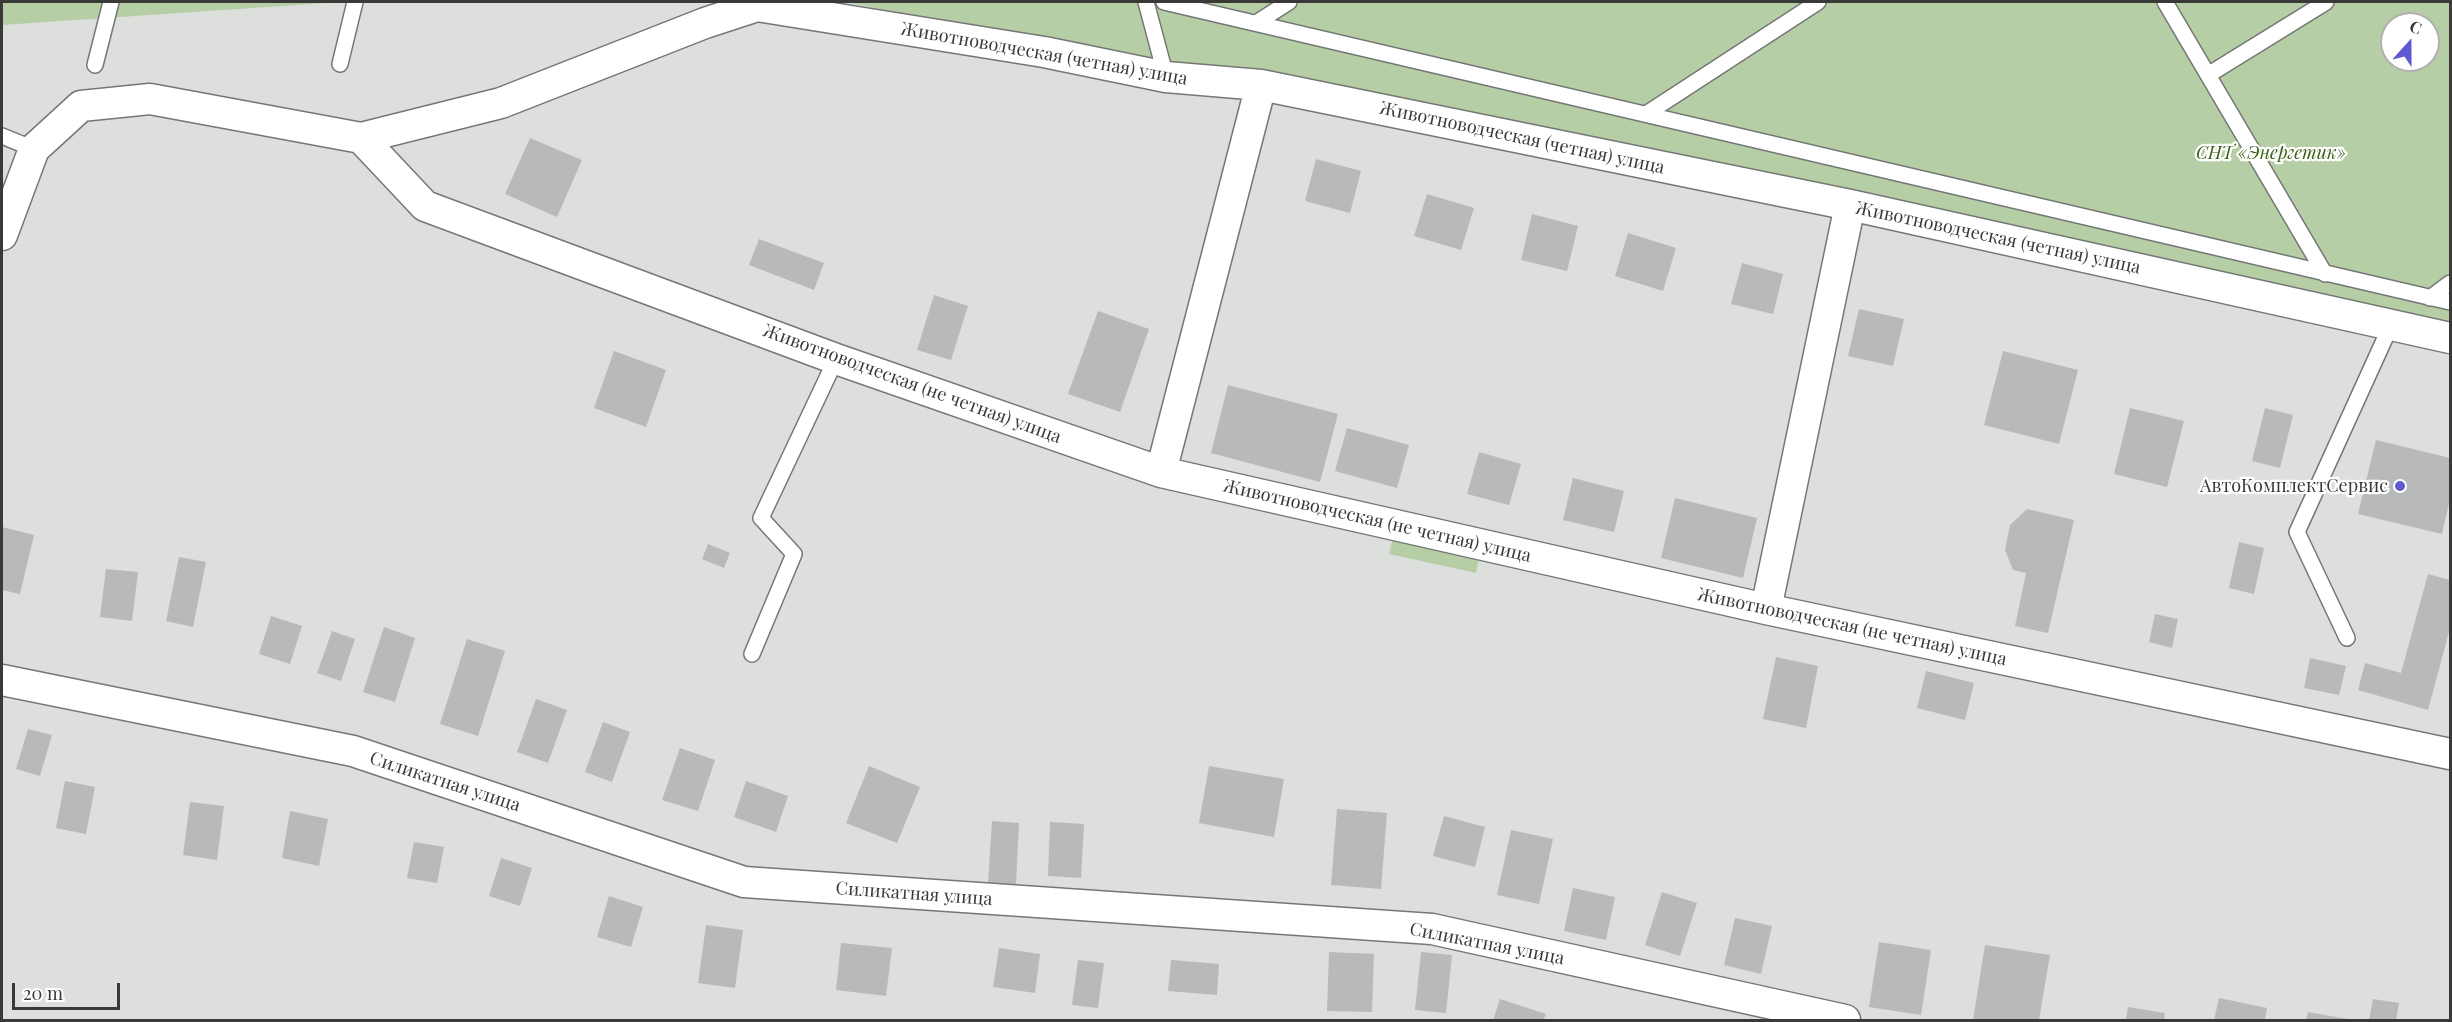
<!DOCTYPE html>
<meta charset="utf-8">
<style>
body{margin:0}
#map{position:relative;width:2452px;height:1022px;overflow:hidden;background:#dddfdc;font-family:"Playfair Display",serif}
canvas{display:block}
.frame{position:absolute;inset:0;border:3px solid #393a38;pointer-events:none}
.north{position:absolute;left:2380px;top:12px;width:60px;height:60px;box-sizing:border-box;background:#fff;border:2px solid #b0b0af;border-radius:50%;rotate:21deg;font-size:16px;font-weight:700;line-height:24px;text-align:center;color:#393a38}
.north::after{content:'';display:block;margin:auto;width:21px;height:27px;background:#5d59d1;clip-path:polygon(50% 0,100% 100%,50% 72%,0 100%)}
.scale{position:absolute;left:12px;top:983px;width:108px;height:27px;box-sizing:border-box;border:3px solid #393a38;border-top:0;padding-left:8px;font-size:18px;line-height:21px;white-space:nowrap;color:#393a38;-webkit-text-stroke:4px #fff;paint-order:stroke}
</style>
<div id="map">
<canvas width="2452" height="1022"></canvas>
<div class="frame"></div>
<div class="north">С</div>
<div class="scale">20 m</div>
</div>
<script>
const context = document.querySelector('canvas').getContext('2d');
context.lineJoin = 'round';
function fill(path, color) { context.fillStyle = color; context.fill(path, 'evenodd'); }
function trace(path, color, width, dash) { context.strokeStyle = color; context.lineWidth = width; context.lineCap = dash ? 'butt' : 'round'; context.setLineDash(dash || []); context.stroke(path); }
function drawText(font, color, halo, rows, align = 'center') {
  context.font = font + ' "Playfair Display",serif'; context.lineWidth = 4.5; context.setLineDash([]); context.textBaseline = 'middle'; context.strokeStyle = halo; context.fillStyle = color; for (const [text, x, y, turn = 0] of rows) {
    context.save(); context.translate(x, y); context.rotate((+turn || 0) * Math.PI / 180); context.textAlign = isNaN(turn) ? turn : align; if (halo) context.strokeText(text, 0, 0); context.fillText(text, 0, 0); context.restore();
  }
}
fill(new Path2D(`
 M2 2H342L2 25Z
 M847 2H2450V346ZM2392 24H2428V60H2392Z
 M1394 533 1480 552 1476 573 1389 554Z`), '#b6cea6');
fill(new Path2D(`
 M530 138 582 160 557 217 505 194Z
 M1316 159 1361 171 1350 213 1305 201Z
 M1427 194 1474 208 1461 250 1414 236Z
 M1532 214 1578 226 1567 271 1521 260Z
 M1628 233 1676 248 1663 291 1615 276Z
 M759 239 824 263 814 290 749 265Z
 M1742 263 1783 274 1773 314 1731 304Z
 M934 295 968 306 951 360 917 350Z
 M1859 309 1904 319 1893 366 1848 356Z
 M1098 311 1149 329 1120 412 1068 394Z
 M614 351 666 370 646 427 594 408Z
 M2003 351 2078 370 2059 444 1984 425Z
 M1228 385 1338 414 1320 482 1211 453Z
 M2130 408 2184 421 2167 487 2114 474Z
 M2265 408 2293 415 2280 468 2252 461Z
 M1347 428 1409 445 1397 488 1335 471Z
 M2376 440 2450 458V499L2442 534 2358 514Z
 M1479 452 1521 464 1509 505 1467 494Z
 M1573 478 1624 491 1614 532 1563 520Z
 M1675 498 1757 518 1743 578 1661 558Z
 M2027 509 2074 520 2048 633 2015 626 2026 573 2013 570 2005 550 2010 525Z
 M2 527 34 535 20 594 2 590Z
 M2239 542 2264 548 2254 594 2229 588Z
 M708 544 730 553 724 568 702 559Z
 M179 557 206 562 193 627 166 621Z
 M106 569 138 572 132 621 100 617Z
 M2428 574 2450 580V628L2428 710 2358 690 2365 663 2401 673Z
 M2155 614 2178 619 2172 648 2149 642Z
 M271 616 302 626 290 664 259 654Z
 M384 627 415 638 395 702 363 692Z
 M332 631 355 639 341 681 317 673Z
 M467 639 505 651 478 736 440 724Z
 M1776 657 1818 666 1806 728 1763 719Z
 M2310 658 2346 666 2339 695 2304 688Z
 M1926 671 1974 683 1965 720 1917 708Z
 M536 699 567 710 548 763 517 752Z
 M603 722 630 732 612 782 585 772Z
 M28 729 52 735 40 776 16 769Z
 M680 748 715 760 698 811 662 800Z
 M869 766 920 787 897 843 846 823Z
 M1209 766 1284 779 1274 837 1199 823Z
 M65 781 95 787 86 834 56 828Z
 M746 781 788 796 776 832 734 817Z
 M190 802 224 806 217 860 183 855Z
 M1337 809 1387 813 1381 889 1331 885Z
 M290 811 328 819 319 866 282 858Z
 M1444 816 1485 827 1475 867 1433 856Z
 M992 821 1019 823 1016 884 988 883Z
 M1050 822 1084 824 1081 878 1048 876Z
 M1511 830 1553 839 1539 904 1497 895Z
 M414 842 444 847 437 883 407 878Z
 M501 858 532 868 520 906 489 896Z
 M1573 888 1615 897 1606 940 1564 931Z
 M1662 892 1697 903 1680 956 1645 945Z
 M609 896 643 907 631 947 597 937Z
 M1735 918 1772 926 1761 974 1724 965Z
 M706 925 743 930 735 988 698 983Z
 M1879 942 1931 950 1921 1015 1869 1007Z
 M841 943 892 948 886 996 836 990Z
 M1985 945 2050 955 2039 1020H1973Z
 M999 948 1040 954 1035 993 993 987Z
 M1329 952 1374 954 1372 1012 1327 1011Z
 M1421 952 1452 955 1446 1013 1415 1010Z
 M1078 960 1104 963 1098 1008 1072 1005Z
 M1171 960 1219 964 1217 995 1168 991Z
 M2219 998 2267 1008 2265 1020H2214Z
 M1500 999 1546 1014 1543 1020H1493Z
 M2373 999 2399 1003 2396 1020H2369Z
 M2128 1007 2165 1013 2164 1020H2126Z
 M2308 1012 2348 1019V1020H2306Z`), '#b7bab6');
const lane = new Path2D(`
 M1146 2 1166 77
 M1164 2 2450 302
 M2165 2 2325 274
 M1256 23 1289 2
 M340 64 355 2
 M95 65 111 2
 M2208 75 2326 2
 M1646 114 1818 2
 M2 136 34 149
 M2430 298 2450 283
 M2347 638 2297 532 2391 325
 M752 654 794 554 761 518 836 359`);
const street = new Path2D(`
 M361 138 425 206 836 359 1161 472 1766 609 2450 754
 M2 235 34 149 81 106 150 99 361 138 501 103 705 23 757 6 1044 52 1166 77 1261 85 1850 205 2450 338
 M1161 472 1261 85
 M1766 609 1850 205
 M2 680 353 751 744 882 1432 929 1845 1020`);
trace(lane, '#757774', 18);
trace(street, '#757774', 33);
trace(lane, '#fff', 15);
trace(street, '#fff', 30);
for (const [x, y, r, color] of [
 [2400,486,6,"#5d59d1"]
]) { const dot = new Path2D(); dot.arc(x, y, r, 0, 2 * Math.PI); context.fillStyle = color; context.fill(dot); trace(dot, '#fff', 2); }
drawText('18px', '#393a38', '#fff', [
 ["Животноводческая (четная) улица",1044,54,10],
 ["Животноводческая (четная) улица",1522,138,12],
 ["Животноводческая (четная) улица",1998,238,12],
 ["Животноводческая (не четная) улица",912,384,20],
 ["Животноводческая (не четная) улица",1377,521,13],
 ["Животноводческая (не четная) улица",1852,627,12],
 ["Силикатная улица",445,782,18],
 ["Силикатная улица",914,894,4],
 ["Силикатная улица",1487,944,11]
]);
drawText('italic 18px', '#3a6115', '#fff', [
 ["СНТ «Энергетик»",2271,153]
]);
drawText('18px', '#393a38', '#fff', [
 ["АвтоКомплектСервис",2388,486]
], 'right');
</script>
